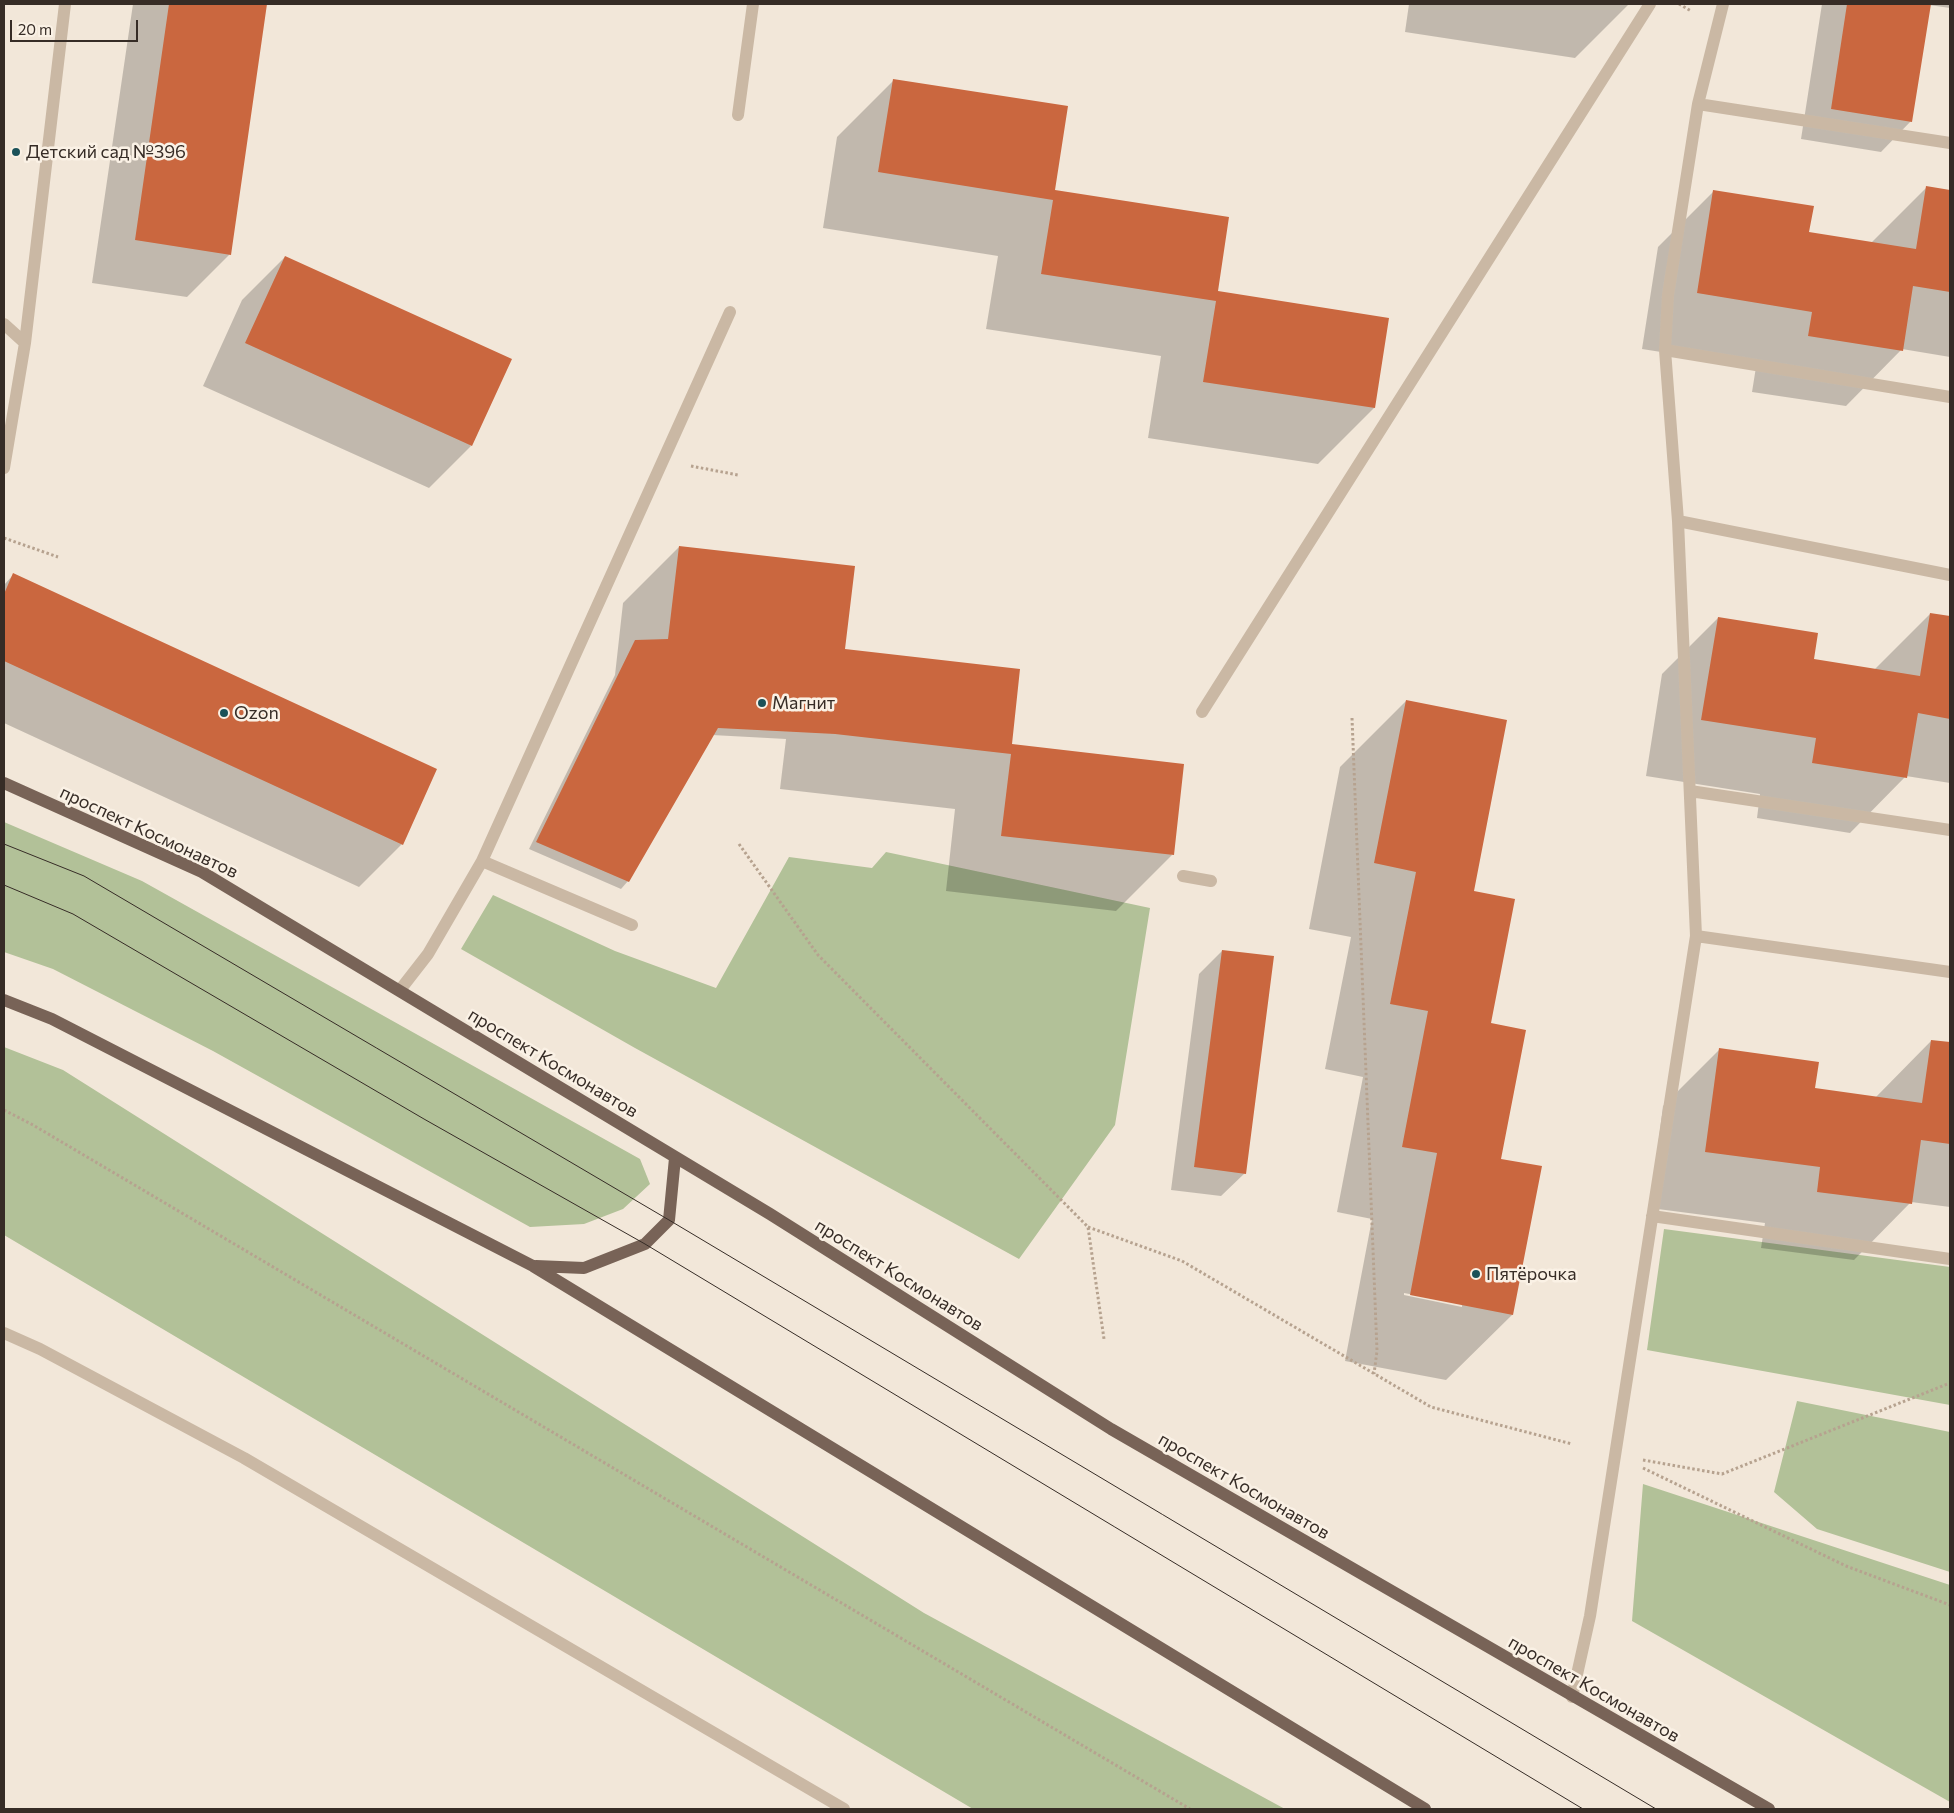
<!DOCTYPE html>
<meta charset="utf-8">
<style>
body{margin:0}
#map{position:relative;width:1954px;height:1813px;overflow:hidden;background:#f2e7d9;font-family:Commissioner,sans-serif}
canvas{display:block}
.frame{position:absolute;inset:0;border:5px solid #362c26;pointer-events:none}
.scale{position:absolute;left:10px;top:20px;width:128px;height:22px;box-sizing:border-box;border:2px solid #362c26;border-top:0;padding-left:6px;font-size:15px;line-height:18px;white-space:nowrap;color:#362c26;-webkit-text-stroke:4px #faf1e5;paint-order:stroke}
</style>
<div id="map">
<canvas width="1954" height="1813"></canvas>
<div class="frame"></div>
<div class="scale">20 m</div>
</div>
<script>
const context = document.querySelector('canvas').getContext('2d');
context.lineJoin = 'round';
function fill(path, color) { context.fillStyle = color; context.fill(path, 'evenodd'); }
function trace(path, color, width, dash) { context.strokeStyle = color; context.lineWidth = width; context.lineCap = dash ? 'butt' : 'round'; context.setLineDash(dash || []); context.stroke(path); }
function drawText(font, color, halo, rows, align = 'center') {
  context.font = font + ' Commissioner,sans-serif'; context.lineWidth = 5; context.setLineDash([]); context.textBaseline = 'middle'; context.strokeStyle = halo; context.fillStyle = color; for (const [text, x, y, turn = 0] of rows) {
    context.save(); context.translate(x, y); context.rotate((+turn || 0) * Math.PI / 180); context.textAlign = isNaN(turn) ? turn : align; if (halo) context.strokeText(text, 0, 0); context.fillText(text, 0, 0); context.restore();
  }
}
fill(new Path2D(`
 M4 822 142 881 640 1159 650 1184 623 1209 584 1224 530 1227 213 1051 53 969 4 952Z
 M886 852 1150 908 1115 1125 1019 1259 635 1048 461 949 493 895 615 951 716 988 789 857 872 868Z
 M4 1047 63 1070 924 1613 1285 1809H973L4 1235Z
 M1664 1229 1950 1267V1405L1647 1350Z
 M1797 1401 1950 1432V1572L1817 1529 1774 1492Z
 M1643 1484 1950 1585V1802L1632 1621Z`), '#b2c198');
fill(new Path2D(`
 M133 4H266L230 254 187 297 92 283Z
 M1409 4H1629L1575 58 1405 32Z
 M1822 4H1950V8L1929 5 1911 121 1881 152 1801 139Z
 M893 81 1054 191 1217 292 1388 319 1374 408 1318 464 1148 438 1161 356 986 329 998 256 823 228 837 137Z
 M1926 188 1950 192V357L1902 349 1846 406 1752 392 1756 367 1642 349 1658 247 1714 191 1808 233 1871 243Z
 M285 257 471 446 429 488 203 386 242 300Z
 M679 547 844 651 1010 746 1172 855 1116 911 946 891 955 809 780 789 786 739 712 735 628 881 621 889 529 849 615 675 623 603Z
 M13 575 402 844 359 887 4 723V585Z
 M1930 614 1950 618V783L1906 776 1850 833 1757 818 1760 794 1646 776 1662 674 1718 618 1813 660 1874 670Z
 M1406 701 1473 892 1489 1024 1500 1160 1540 1167 1512 1315 1446 1380 1345 1361 1372 1219 1337 1212 1363 1077 1325 1069 1351 937 1309 929 1340 767ZM1404 1293 1462 1304V1307L1404 1295Z
 M1222 951 1245 1173 1221 1196 1171 1190 1199 974Z
 M1931 1041 1950 1044V1207L1911 1202 1854 1260 1761 1248 1765 1223 1650 1208 1663 1106 1719 1050 1814 1089 1875 1098Z`), '#0003');
fill(new Path2D(`
 M169 4H267L231 255 135 240Z
 M1847 4H1931L1912 122 1831 109Z
 M893 79 1068 106 1055 190 1229 217 1218 291 1389 318 1375 408 1203 382 1216 301 1041 274 1053 200 878 172Z
 M1926 186 1950 190V292L1913 286 1903 351 1808 336 1812 312 1697 293 1713 190 1814 206 1809 232 1916 249Z
 M285 256 512 359 472 446 245 343Z
 M679 546 855 566 845 649 1020 669 1012 744 1184 764 1174 855 1001 836 1011 754 835 734 718 728 629 882 536 842 635 640 668 639Z
 M13 573 437 769 403 845 4 661V594Z
 M1930 613 1950 616V719L1918 713 1907 778 1812 763 1816 738 1701 720 1718 617 1818 633 1814 659 1920 676Z
 M1406 700 1507 720 1474 891 1515 899 1491 1023 1526 1030 1501 1159 1542 1166 1513 1315 1410 1295 1437 1153 1402 1147 1428 1011 1390 1004 1416 872 1374 863Z
 M1222 950 1274 956 1246 1174 1194 1167Z
 M1931 1040 1950 1042V1144L1921 1140 1912 1204 1817 1192 1820 1167 1705 1152 1719 1048 1819 1062 1815 1088 1922 1103Z`), '#ca673f');
trace(new Path2D(`
 M1679 4 1691 11
 M691 466 738 475
 M4 538 58 557
 M1352 718 1377 1351 1374 1374
 M739 844 818 955 1088 1227 1104 1339
 M4 1110 33 1125 1190 1809
 M1088 1227 1182 1261 1431 1407 1572 1444
 M1643 1460 1722 1474 1950 1383
 M1643 1468 1846 1566 1950 1605`), '#b6a28f', 3, [2.5, 2.5]);
trace(new Path2D(`
 M1723 4 1698 104 1950 143
 M738 115 753 4
 M4 324 25 343
 M1665 350 1950 397
 M4 468 25 343 65 4
 M1678 521 1950 575
 M1202 712 1650 4
 M1690 791 1950 830
 M482 861 632 925
 M1183 876 1211 881
 M1696 936 1950 972
 M400 990 428 954 482 861 730 312
 M1652 1216 1950 1259
 M4 1333 40 1349 244 1458 844 1809
 M1572 1697 1590 1616 1696 936 1678 521 1665 350 1668 295 1698 104`), '#cab8a4', 12);
trace(new Path2D(`
 M4 783 202 872 770 1214 1111 1429 1769 1809
 M4 1000 52 1019 533 1266 1425 1809
 M536 1266 584 1268 645 1244 669 1220 675 1158`), '#786357', 12);
trace(new Path2D(`
 M4 844 84 876 669 1220 1656 1809
 M4 885 73 914 424 1119 645 1244 1583 1809`), '#362c26', 1);
for (const [x, y, r, color] of [
 [16,152,5,"#1b5158"],
 [762,703,5,"#1b5158"],
 [224,713,5,"#1b5158"],
 [1476,1274,5,"#1b5158"]
]) { const dot = new Path2D(); dot.arc(x, y, r, 0, 2 * Math.PI); context.fillStyle = color; context.fill(dot); trace(dot, '#faf1e5', 2); }
drawText('18px', '#362c26', '#faf1e5', [
 ["Детский сад №396",26,152],
 ["Магнит",772,703],
 ["Ozon",234,713],
 ["Пятёрочка",1486,1274]
], 'left');
drawText('18px', '#362c26', '#faf1e5', [
 ["проспект Космонавтов",149,832,25],
 ["проспект Космонавтов",553,1063,31],
 ["проспект Космонавтов",899,1275,32],
 ["проспект Космонавтов",1244,1486,30],
 ["проспект Космонавтов",1594,1689,30]
]);
</script>
